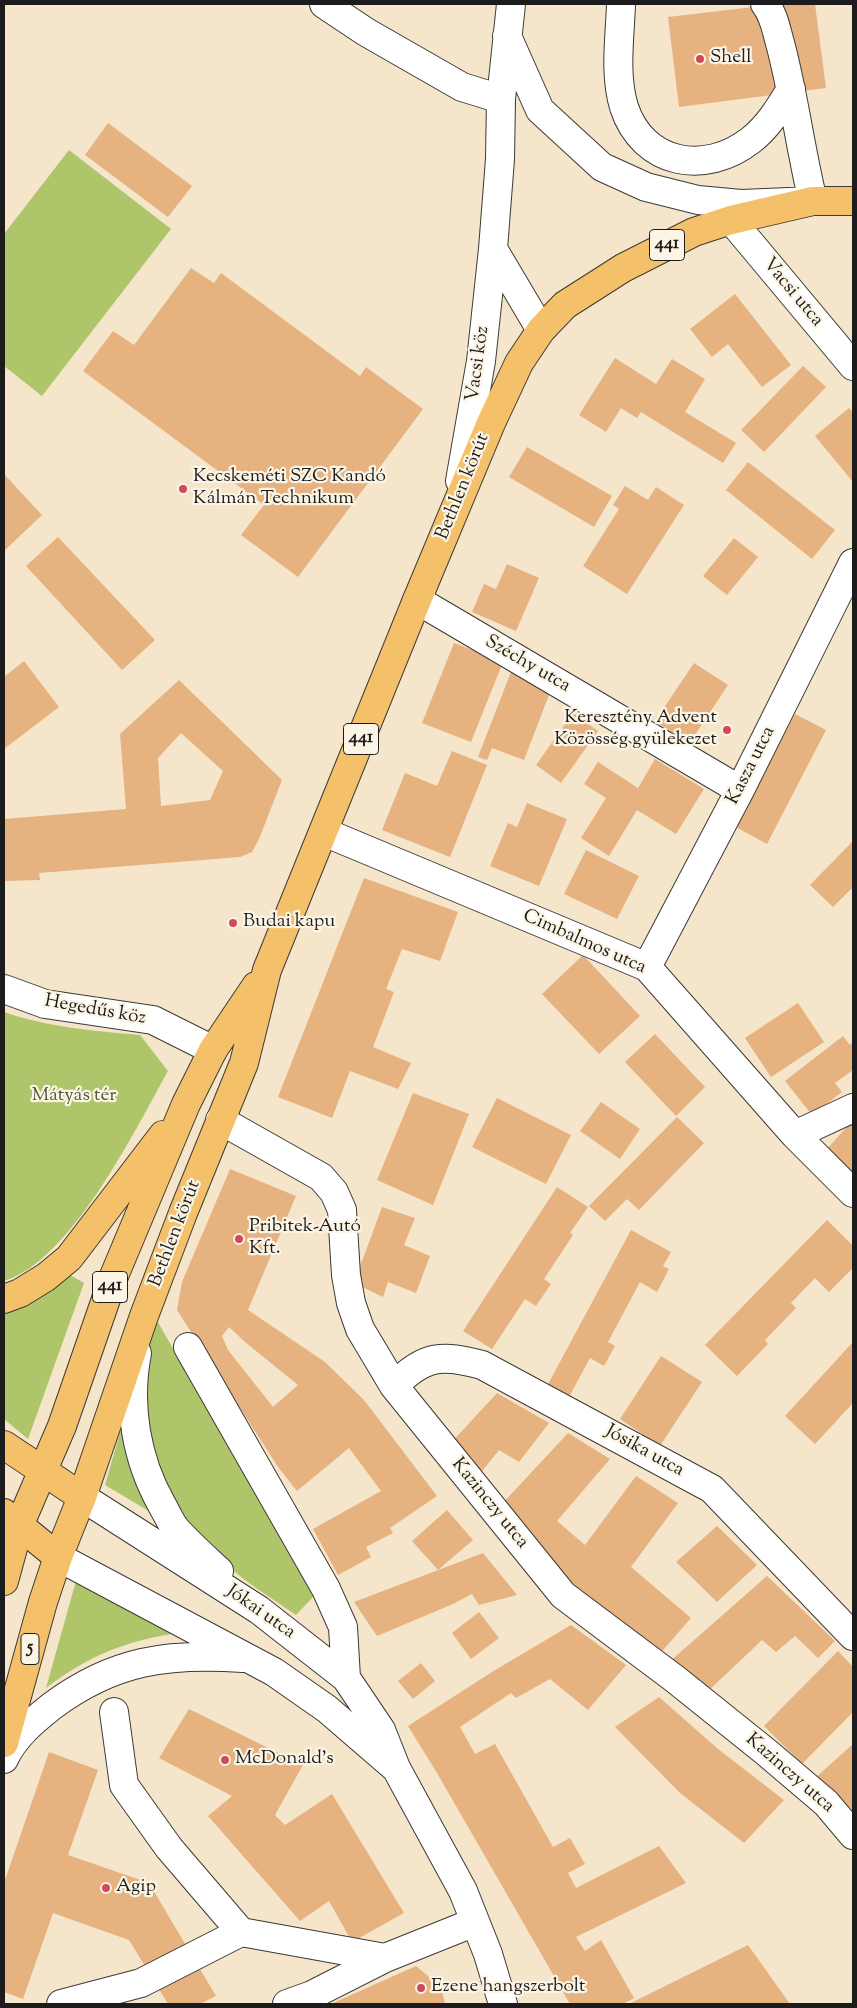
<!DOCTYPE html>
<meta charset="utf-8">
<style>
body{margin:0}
#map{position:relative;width:857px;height:2008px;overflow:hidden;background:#f5e5cb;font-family:"Sorts Mill Goudy",serif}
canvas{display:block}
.frame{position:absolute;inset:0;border:5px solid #1c1c1c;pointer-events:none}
</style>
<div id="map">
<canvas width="857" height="2008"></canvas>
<div class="frame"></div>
</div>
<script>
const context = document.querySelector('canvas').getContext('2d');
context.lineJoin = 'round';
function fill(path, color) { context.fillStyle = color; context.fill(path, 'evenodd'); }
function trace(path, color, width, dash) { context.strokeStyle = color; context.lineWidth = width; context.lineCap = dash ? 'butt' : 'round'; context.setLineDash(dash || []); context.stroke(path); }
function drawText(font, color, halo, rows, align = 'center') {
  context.font = font + ' "Sorts Mill Goudy",serif'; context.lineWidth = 4.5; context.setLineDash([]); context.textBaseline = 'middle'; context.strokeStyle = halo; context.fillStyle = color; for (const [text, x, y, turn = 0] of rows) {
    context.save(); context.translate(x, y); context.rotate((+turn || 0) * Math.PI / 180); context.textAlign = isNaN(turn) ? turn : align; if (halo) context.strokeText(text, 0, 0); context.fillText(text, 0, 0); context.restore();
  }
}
fill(new Path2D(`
 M69 150 171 229 42 396 4 366V234Z
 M4 1012C46 1027 95 1031 140 1035L168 1071C135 1130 71 1261 4 1281Z
 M70 1275 84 1283 28 1439 4 1419V1311Z
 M155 1317 314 1596 296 1615C273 1599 246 1583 226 1564 180 1522 152 1466 147 1404 146 1394 144 1383 145 1374 146 1355 152 1336 155 1317Z
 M123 1422 152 1513 105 1485Z
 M76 1581 177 1633C123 1642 90 1655 46 1688Z`), '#aec56a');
fill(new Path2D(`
 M779 4H815L826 88 679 107 668 17Z
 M108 123 192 186 168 217 85 155Z
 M191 268 214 283 221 273 360 376 366 367 423 409 298 577 241 535 264 505 83 371 113 331 134 345Z
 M735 294 791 365 762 387 728 344 712 357 690 329Z
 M615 358 656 384 672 359 705 379 685 412 736 443 723 463 641 412 637 418 621 408 606 432 579 415Z
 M803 366 826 387 764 452 741 430Z
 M849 408 853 413V482L815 436Z
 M527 447 612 496 594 527 509 477Z
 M748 462 835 530 812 559 726 490Z
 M4 474 42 515 4 551Z
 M625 486 648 500 656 487 684 505 627 594 583 566 619 509 613 505Z
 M58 537 155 640 122 670 26 566Z
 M734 538 758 557 727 595 703 576Z
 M507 564 539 578 516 631 472 612 484 584 496 589Z
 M454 643 503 662 471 742 422 723Z
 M24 661 59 707 4 749V677Z
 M694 663 728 685 689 744 655 721Z
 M511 672 552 687 524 760 492 748 487 760 478 757Z
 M179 680 282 780 259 839 252 852 240 857 39 873 40 880 4 881V819L126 809 120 734ZM181 733 223 771 210 800 161 806 158 758Z
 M573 713 598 731 561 783 536 765Z
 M795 714 826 730 767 844 736 827Z
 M452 751 487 765 450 857 382 830 405 773 437 786Z
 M655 759 704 789 676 834 637 810 609 856 581 838 606 798 584 784 598 762 638 788Z
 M527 803 567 819 539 886 490 866 508 823 517 827Z
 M853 841V887L833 907 810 885Z
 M586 850 639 876 617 919 564 894Z
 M364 878 458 912 440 961 402 949 386 989 394 992 373 1047 411 1063 398 1089 350 1071 332 1118 278 1097Z
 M583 955 640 1016 599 1054 542 994Z
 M798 1003 824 1042 771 1077 745 1038Z
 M655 1034 705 1087 676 1116 625 1062Z
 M843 1036 850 1045 853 1042V1070L835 1083 842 1092 812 1115 785 1081Z
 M413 1093 469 1114 433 1205 377 1180Z
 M497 1098 571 1135 546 1184 472 1147Z
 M601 1102 640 1129 620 1159 580 1131Z
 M677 1117 704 1143 639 1210 627 1199 605 1221 589 1206Z
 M853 1120V1175L826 1150Z
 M230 1169 296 1196 248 1310 325 1362 364 1400 437 1496 390 1528 393 1533 366 1547 371 1557 338 1575 313 1529 381 1491 349 1448 297 1491 278 1467 177 1310 182 1282ZM229 1327 245 1342 298 1385 273 1407 228 1350 222 1336Z
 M557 1187 588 1207 570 1233 573 1235 544 1279 551 1284 536 1306 525 1299 492 1349 463 1331Z
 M382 1207 415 1218 404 1245 430 1256 416 1293 388 1282 383 1297 354 1283Z
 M827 1220 853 1246V1268L829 1292 815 1278 791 1303 796 1308 765 1340 768 1344 737 1376 705 1345Z
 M631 1230 671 1252 663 1266 669 1269 657 1292 640 1282 608 1342 615 1346 604 1366 590 1358 569 1397 547 1386Z
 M853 1342V1403L815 1444 785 1416Z
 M661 1356 702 1382 660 1446 620 1419Z
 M497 1393 549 1423 519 1462 499 1450 479 1475 450 1444Z
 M568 1433 610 1459 557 1521 585 1545 636 1476 678 1503 631 1567 691 1618 657 1657 612 1621 562 1574 502 1504Z
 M447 1510 473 1540 438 1570 412 1541Z
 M717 1526 757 1565 717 1602 676 1562Z
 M483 1553 517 1595 479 1605 472 1594 453 1604 377 1636 354 1602Z
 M767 1576 835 1641 818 1658 795 1636 776 1652 762 1640 706 1693 668 1663Z
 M479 1612 499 1638 471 1659 452 1633Z
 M571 1625 626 1665 588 1710 550 1679 516 1698 511 1693 460 1727 475 1754 495 1744 553 1847 570 1838 585 1864 568 1873 576 1888 659 1846 686 1883 576 1937 585 1951 601 1940 634 1998 623 2004H570L437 1773 408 1726 492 1672Z
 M838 1651 853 1667V1712L802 1764 764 1726Z
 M421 1663 435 1681 413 1699 398 1681Z
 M659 1697 718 1749 784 1800 744 1843 680 1793 615 1727Z
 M189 1709 303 1765 275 1815 285 1825 332 1794 404 1913 352 1942 329 1901 300 1921 208 1816 232 1796 159 1758Z
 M853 1744V1818L815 1778Z
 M49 1752 98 1770 68 1855 149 1883 216 1996 200 2004H168L129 1940 53 1913 23 1999 4 1992V1883Z
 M748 1945 790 2004H629Z
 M416 1966 441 1987 445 2004H331Z`), '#e5b280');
const minor = new Path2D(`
 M324 4 366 32 462 87 501 99
 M621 4C620 37 614 74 624 107 643 165 705 176 751 140 768 127 780 107 791 89
 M507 36 540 110 602 167 646 187 698 200 741 204 813 201C800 148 794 95 780 43 776 29 774 15 765 4
 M731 220 853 366
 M493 249 541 330
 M460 481 481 361 493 249 500 159 501 99 511 4
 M417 600 740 790
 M324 832 647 967 795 1135 853 1193
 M647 967 740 790 853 563
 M4 989 45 1004 153 1020 213 1050
 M220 1120 321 1177 334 1192 342 1210 346 1275 351 1303 360 1329 394 1386 563 1595 675 1679 766 1752 826 1803 853 1835
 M795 1135 853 1108
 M188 1347 326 1589 343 1627 346 1678
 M137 1353C127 1405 136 1459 162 1505 166 1512 170 1521 175 1528 188 1543 204 1557 219 1571
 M394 1386C424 1355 442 1354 482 1365L712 1489 853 1636
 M82 1497 259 1610 346 1678 381 1730 396 1768 463 1891 488 1954 503 2004
 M58 1557 274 1672 327 1709 393 1766
 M114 1712 124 1785 169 1848 241 1932
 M4 1759C14 1737 33 1721 52 1706 114 1660 167 1653 243 1658
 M61 2004 141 1983 241 1932 385 1958
 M287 2004 312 1995 385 1958 475 1922`);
const major = new Path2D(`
 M4 1299 20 1293 46 1277 69 1258 163 1135
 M4 1445 82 1497
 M4 1513 58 1557
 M4 1581 19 1526 62 1426 114 1276 186 1104 213 1050 256 986
 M4 1743 43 1602 58 1557 82 1497 144 1316 183 1213 244 1063 267 970 417 600 491 423 519 363 541 330 565 305 623 268 694 232 731 220 813 201H853`);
trace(minor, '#3d3a36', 30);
trace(major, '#3d3a36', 30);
trace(minor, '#fff', 28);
trace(major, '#f4c16a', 28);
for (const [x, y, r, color] of [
 [700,59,5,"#d1495b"],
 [183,489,5,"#d1495b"],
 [727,730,5,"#d1495b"],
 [233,923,5,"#d1495b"],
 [239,1239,5,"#d1495b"],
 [225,1760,5,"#d1495b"],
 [106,1888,5,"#d1495b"],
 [421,1988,5,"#d1495b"]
]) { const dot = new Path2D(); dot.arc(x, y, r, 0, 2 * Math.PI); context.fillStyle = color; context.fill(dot); trace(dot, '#fcf5e5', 2); }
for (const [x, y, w] of [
 [667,245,35],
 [361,739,35],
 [110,1287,35],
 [30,1649,18]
]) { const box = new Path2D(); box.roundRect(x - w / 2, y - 15.5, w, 31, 4); context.fillStyle = '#fcf5e5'; context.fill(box); trace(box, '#1c1c1c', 1); }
drawText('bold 18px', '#1c1c1c', null, [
 ["441",667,245],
 ["441",361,739],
 ["441",110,1287],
 ["5",30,1649]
]);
drawText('19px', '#1c1c1c', '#fcf5e5', [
 ["Shell",710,59],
 ["Kecskeméti SZC Kandó",193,478],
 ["Kálmán Technikum",193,500],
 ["Keresztény Advent",717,719,"right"],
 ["Közösség gyülekezet",717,741,"right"],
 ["Budai kapu",243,923],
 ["Pribitek-Autó",249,1228],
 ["Kft.",249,1250],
 ["McDonald's",235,1760],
 ["Agip",116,1888],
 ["Ezene hangszerbolt",431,1988]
], 'left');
drawText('19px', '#1c1c1c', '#fcf5e5', [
 ["Vacsi utca",792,293,50],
 ["Vacsi köz",479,364,-82],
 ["Bethlen körút",464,487,-68],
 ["Széchy utca",527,665,30],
 ["Kasza utca",752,766,-63],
 ["Cimbalmos utca",584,943,24],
 ["Hegedűs köz",95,1011,10],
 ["Bethlen körút",176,1234,-69],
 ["Jósika utca",644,1452,29],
 ["Kazinczy utca",489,1504,51],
 ["Jókai utca",260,1613,35],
 ["Kazinczy utca",789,1774,41]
]);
drawText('19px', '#4f5737', '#fcf5e5', [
 ["Mátyás tér",74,1097]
]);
</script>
